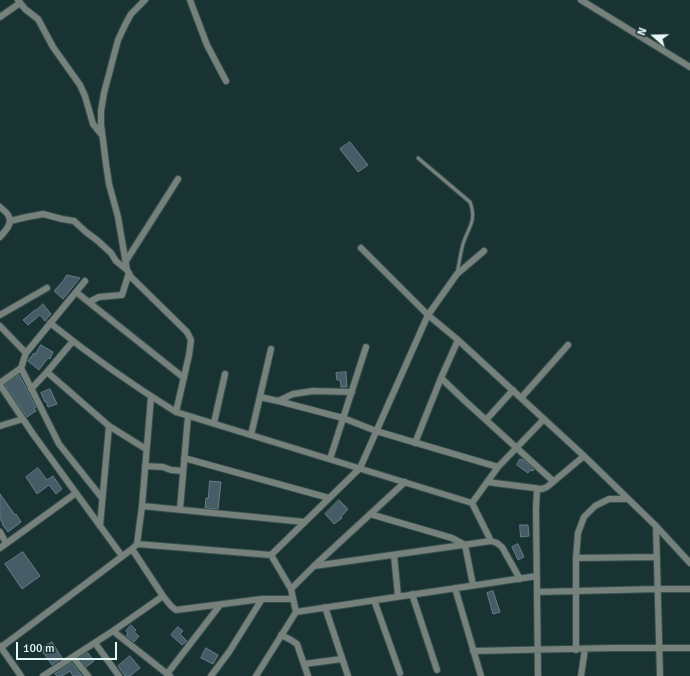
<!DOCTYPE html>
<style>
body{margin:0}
#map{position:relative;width:690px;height:676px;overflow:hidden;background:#193333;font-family:Signika,sans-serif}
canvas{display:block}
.north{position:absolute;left:634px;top:16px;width:40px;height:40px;-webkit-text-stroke:3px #193333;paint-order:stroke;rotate:290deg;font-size:11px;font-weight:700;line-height:16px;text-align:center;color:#e8f8f7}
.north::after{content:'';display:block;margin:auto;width:14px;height:18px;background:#e8f8f7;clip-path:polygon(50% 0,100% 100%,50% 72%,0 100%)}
.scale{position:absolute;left:16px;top:642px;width:101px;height:18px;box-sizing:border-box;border:2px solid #e8f8f7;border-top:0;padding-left:5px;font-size:12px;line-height:14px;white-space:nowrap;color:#e8f8f7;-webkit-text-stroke:3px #193333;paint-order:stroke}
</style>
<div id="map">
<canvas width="690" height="676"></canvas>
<div class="north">N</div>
<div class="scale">100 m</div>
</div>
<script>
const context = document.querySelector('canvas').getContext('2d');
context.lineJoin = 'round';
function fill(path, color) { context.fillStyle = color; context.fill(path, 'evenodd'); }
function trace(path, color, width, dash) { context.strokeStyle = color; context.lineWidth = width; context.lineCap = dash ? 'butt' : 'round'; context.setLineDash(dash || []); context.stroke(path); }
const building = new Path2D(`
 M350 142 368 165 358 172 340 149Z
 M67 275 80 278 63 299 54 291 63 281Z
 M43 304 51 314 45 321 40 315 28 325 23 320 35 310H36Z
 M41 345 53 352 50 359 48 358 39 370 28 361 34 353 35 354Z
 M346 372 347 387H341L340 380H337L336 373Z
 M19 375 36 407 34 408 36 411 27 417 5 385Z
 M50 389 57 404 48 407 46 401 45 402 41 393Z
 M520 459 525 461 534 469 533 471 530 470 528 473 517 465Z
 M38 468 47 480 53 476 62 489 56 494 49 485 37 494 26 477Z
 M210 481 221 482 218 509 205 508 206 498H208Z
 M0 494 15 515 16 514 21 522 8 532 2 524H3L0 519Z
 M339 500 348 509 341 517 342 518 334 524 325 514Z
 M520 525H528L529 536 521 537Z
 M518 544 524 557 518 560 512 547Z
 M23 552 40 576 22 589 5 564Z
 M493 591 500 612 493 614 487 593Z
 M131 625 136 630 134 632 139 636 134 642 126 636 128 633 126 631Z
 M178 627 183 631 180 634 187 641 182 645 171 635Z
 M52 642 62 658 52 665 41 649Z
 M206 648 218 655 213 664 201 658Z
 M88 653 94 661 86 667 79 658Z
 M130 656 140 668 130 676H125L118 666Z
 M72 663 82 676H73L70 671 62 676H57L55 674Z`);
fill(building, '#465d67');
trace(building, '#657d88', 1);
const service = new Path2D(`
 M418 158 470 202C478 223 466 229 462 248 460 256 459 265 457 273`);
const minor = new Path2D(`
 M18 0 25 9 38 19 53 47 80 85 85 96 93 124 102 135
 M145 0 131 14 126 23 118 40 104 93 101 111V124L106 164 109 184 118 217 127 270 131 277 187 332 191 340 189 355 176 412
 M190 0 207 45 226 81
 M581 0 690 67
 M0 17 20 3
 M0 207C3 210 8 213 9 217 13 224 4 232 0 237
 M10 221 27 217 43 214 62 219 74 221 86 232 98 241 111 253 116 261 127 270
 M361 248 428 315 458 340 584 456 656 526 690 563
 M126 261 178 179
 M76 292 184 378
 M89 302 99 297 122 295 129 273
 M0 315 47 288
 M50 323C90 355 132 385 176 412L472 503 491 541
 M0 326 26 353
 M458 340 441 378 465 401 553 481
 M21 368 59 444 102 498
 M47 372 109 426 146 449
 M0 383 21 368 26 353 85 281
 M0 385 33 434 122 556
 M31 389 47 372 73 341
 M260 397 278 401 343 418 376 431 498 467
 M521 398 568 345
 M278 401 293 394 313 391 352 392
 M486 420 513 390
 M214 423 225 374
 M0 426 23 419
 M251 435 271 349
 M415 443 441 378
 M184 458 329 498
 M330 459 366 347
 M145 466 163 467 171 470 183 471
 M487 482 542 489 547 487 584 456
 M537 489 536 509 538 676
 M472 503 498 467 544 419
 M142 506 305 522
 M180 509 188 416
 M370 514 452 538 465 545 473 585
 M100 526 109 426
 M656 526 660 676
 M0 532 6 543
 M137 544 271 555 360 468 428 315 457 274 484 251
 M0 548 76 493
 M132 549 163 596 171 606 176 610 262 599H293
 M394 555 398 596
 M576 558 657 557
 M314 566 491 541 497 543 502 547 520 579
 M455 588 481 676
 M291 589 314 566 405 482
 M537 592 657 589H690
 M412 594 437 670
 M374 600 400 673
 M325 607 348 676
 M296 612 537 576
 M113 631 170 676
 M281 635 291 640 297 644 308 676
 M95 643 119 676
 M0 646 21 676
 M0 648 132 549 137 544 142 506 151 397
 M576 650V558L578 533 584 517 595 506 609 499H628
 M473 651 612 648H690
 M73 657 88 676
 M304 664 342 659
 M167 674 220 605
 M43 676 113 631 163 596
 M211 676 229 652 262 599
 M256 676 296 612 291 589 271 555
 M581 676 585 649`);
trace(service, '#364f4e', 5);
trace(minor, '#364f4e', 8);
trace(service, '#77817b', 3);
trace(minor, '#77817b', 6);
</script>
